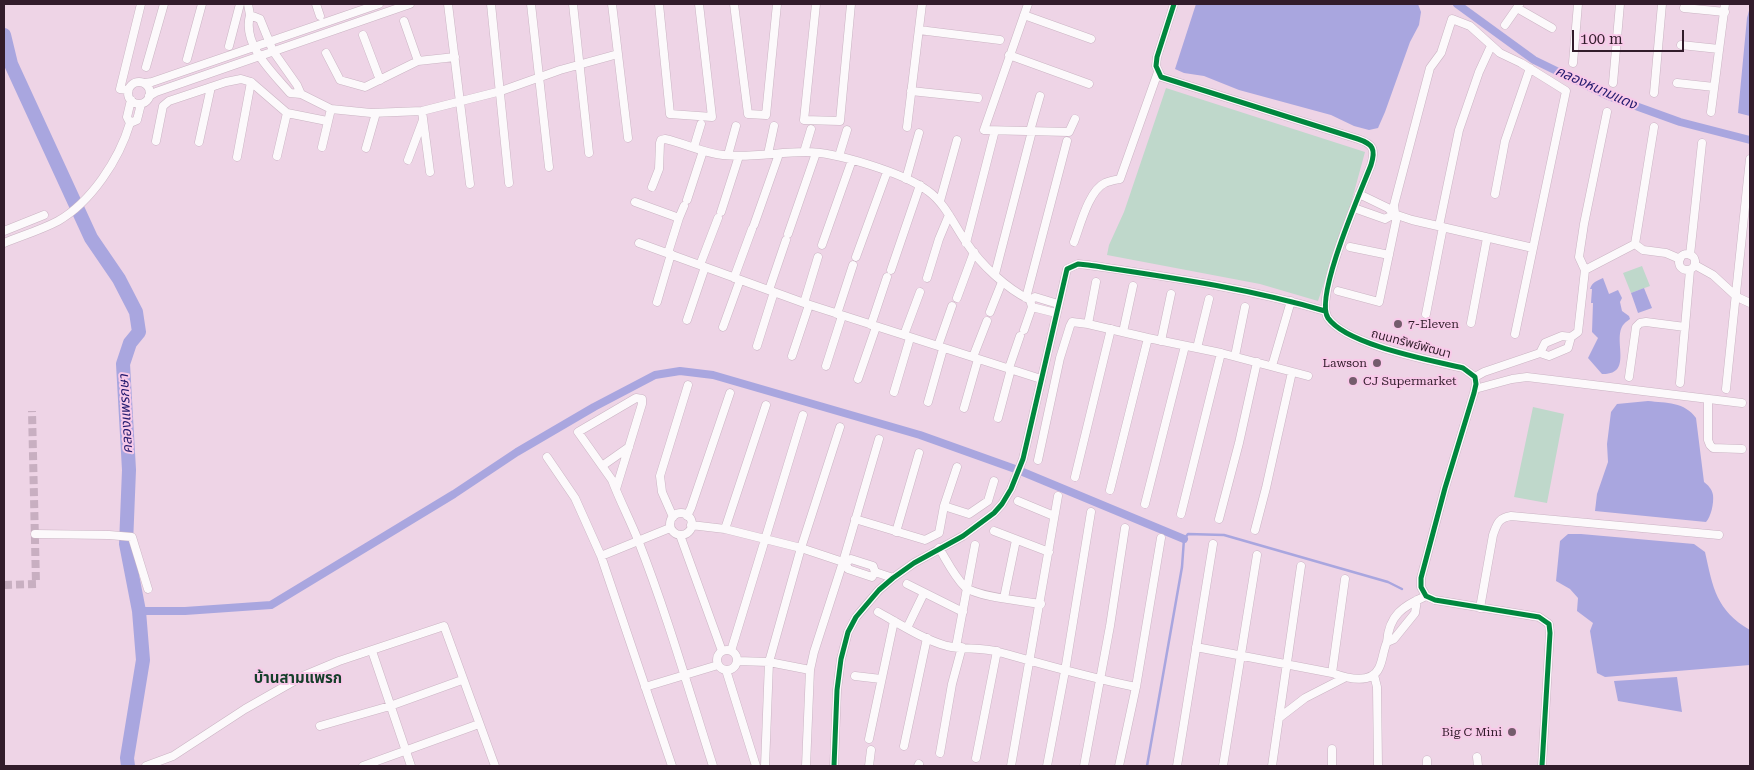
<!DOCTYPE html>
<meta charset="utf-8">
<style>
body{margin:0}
#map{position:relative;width:1754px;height:770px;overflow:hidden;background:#eed4e6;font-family:"Roboto Serif",serif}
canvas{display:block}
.frame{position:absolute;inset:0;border:5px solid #321c2b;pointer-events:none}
.scale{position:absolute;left:1572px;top:30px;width:112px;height:22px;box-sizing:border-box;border:2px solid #321c2b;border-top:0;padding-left:6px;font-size:15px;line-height:18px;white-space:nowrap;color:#321c2b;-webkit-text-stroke:4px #f8cae9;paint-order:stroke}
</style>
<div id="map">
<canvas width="1754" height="770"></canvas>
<div class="frame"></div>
<div class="scale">100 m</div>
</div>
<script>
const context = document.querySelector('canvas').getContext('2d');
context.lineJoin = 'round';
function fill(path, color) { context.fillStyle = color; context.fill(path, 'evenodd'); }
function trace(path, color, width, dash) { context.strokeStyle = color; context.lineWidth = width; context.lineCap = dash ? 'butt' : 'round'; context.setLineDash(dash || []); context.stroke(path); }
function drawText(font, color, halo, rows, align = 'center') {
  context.font = font + ' "Roboto Serif","Noto Sans Thai",serif'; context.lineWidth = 4; context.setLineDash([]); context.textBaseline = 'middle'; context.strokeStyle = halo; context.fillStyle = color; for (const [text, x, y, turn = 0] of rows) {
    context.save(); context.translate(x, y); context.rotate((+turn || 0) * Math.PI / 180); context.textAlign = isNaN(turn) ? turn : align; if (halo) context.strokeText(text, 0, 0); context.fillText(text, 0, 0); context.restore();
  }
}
fill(new Path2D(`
 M1166 88 1365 152 1350 207 1318 301 1260 284 1107 255 1109 245 1124 212Z
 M1642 266 1650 286 1631 293 1623 273Z
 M1533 407 1564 414 1547 503 1514 497Z`), '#bfd8cb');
fill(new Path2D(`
 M1196 4H1418L1421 12 1419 25 1410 42 1385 112 1378 128 1369 130 1354 126 1331 115 1239 90 1204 76 1184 73 1175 69Z
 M1750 7V116L1738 113 1747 18Z
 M1603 278 1609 294 1618 290 1622 298 1620 302 1622 311 1629 316 1630 319C1628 321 1625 322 1624 324 1611 338 1635 375 1602 374L1588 358 1598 338 1592 332 1593 303H1591L1592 289H1590C1592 282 1597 281 1603 278Z
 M1644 288 1652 308 1638 313 1631 293Z
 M1648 401C1666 403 1685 402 1696 418L1704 482C1708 485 1712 489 1713 495 1714 503 1711 517 1706 522L1595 511 1597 494 1608 462 1607 444 1611 412 1617 404Z
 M1568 534H1581L1694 544 1705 552C1713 588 1716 610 1750 630V665L1605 677 1597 673 1590 631 1593 623 1577 611 1578 598 1570 589 1556 581 1560 541Z
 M1677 677 1682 712 1618 701 1614 681Z`), '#a9a6df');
trace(new Path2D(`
 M1147 766 1182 567 1184 539 1188 534 1224 535 1388 582 1402 589`), '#a9a6df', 2.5);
trace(new Path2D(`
 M1457 4 1534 60 1608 96 1680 122 1750 140
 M139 611H185L271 605 454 494 517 452 594 407 655 375 680 371 713 375 920 435 1018 470 1184 539`), '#a9a6df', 8);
trace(new Path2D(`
 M4 35 11 64 91 238 119 279 136 312 139 332 130 343 123 364 129 470 126 544 139 611 143 660 127 758 128 766`), '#a9a6df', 14);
trace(new Path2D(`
 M4 585 36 584 32 411`), '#c8afc1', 8, [8, 4]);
const minor = new Path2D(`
 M248 4 250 15
 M316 4 320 16
 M448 4 470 184
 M491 4 509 183
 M531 4 549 167
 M573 4 589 153
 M612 4 628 138
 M659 4 670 114 712 117 699 4
 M734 4 748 114 766 115 777 4
 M816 4 804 120 840 121 851 4
 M1028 4 984 130 1069 132 1075 119
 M1174 4 1157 57 1156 66 1161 77 1358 139C1373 144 1376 149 1371 165 1361 191 1314 297 1328 318 1347 345 1430 360 1463 368L1475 377 1476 384 1474 393 1445 488 1421 578V587L1426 596 1435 600 1539 617 1549 624 1550 633 1542 766
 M1517 8 1552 28
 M1684 8 1725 12
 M250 15 260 19 273 51 297 85 301 94 290 93C272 72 242 45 250 15Z
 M1024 15 1091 39
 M404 21 418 61
 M1505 25 1519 5
 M919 30 1000 40
 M363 35 380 80
 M1681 45 1719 49
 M229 46 240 4
 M326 53 340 80 365 87 418 61 455 57
 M1009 55 1089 84
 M187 59 202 4
 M1573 63 1578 4
 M146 67 164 4
 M128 93a11 11 0 1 1 22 0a11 11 0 1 1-22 0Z
 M145 83 152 82 379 4
 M1613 83 1620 4
 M1677 83 1714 87
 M128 90 120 89 141 4
 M911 91 978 98
 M1654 93 1662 4
 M301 94 331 109 371 113 422 111 501 91 560 70 618 54
 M149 96 156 92 410 4
 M422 111 430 172
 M1607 112 1584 224 1579 257 1585 270 1635 244 1643 250 1666 253 1680 259
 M1711 112 1725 4
 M130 123 137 120 141 104
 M907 127 922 4
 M1030 131 1040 96
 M156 141 163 106 169 101 226 82 241 79 251 82 287 113 327 121
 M199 142 211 87
 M322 147 331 109
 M694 147 701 124
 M366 148 376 113
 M804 152 811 129
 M768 154 774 126
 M728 155 736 126
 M277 156 287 113
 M839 156 847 130
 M237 157 251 82
 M408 160 423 120
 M906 179 919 133
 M652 187 659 169 660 143 661 140 665 139C684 143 703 153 723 155 751 158 778 152 806 152 836 152 904 173 928 191 945 203 954 225 966 242 981 265 1006 288 1030 300L1032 307 1056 313
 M1495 194 1505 141 1530 68
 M687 200 703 151
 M940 201 957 140
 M635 202 679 218 668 253
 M1354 208 1385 219 1394 214 1388 208 1359 194
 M721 212 739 156
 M1394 214 1412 220 1533 248
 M679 218 684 206
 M754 225 779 154
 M1439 226 1459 130 1479 72 1491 46
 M4 231 44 215
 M788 234 816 153
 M1074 242C1080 226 1089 190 1105 183 1109 181 1115 180 1120 179L1158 72
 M4 243C21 236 41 230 58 221 91 202 119 160 130 123L127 117 131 100
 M639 243 804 303 1041 379
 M966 243 994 134
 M1635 244 1654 127
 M822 245 852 160
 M1350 247 1389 255
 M1679 262a8 8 0 1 1 16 0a8 8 0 1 1-16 0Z
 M1690 255 1702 143
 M856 257 887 172
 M700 265 718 218
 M1695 265 1713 275 1737 297 1750 303
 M891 270 920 185
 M995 274 1031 135
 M734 278 752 229
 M927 278 939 239 949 215
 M769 290 786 240
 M1338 291 1379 302 1396 221 1394 205 1430 68 1441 53 1452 19 1470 26 1500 53 1521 63 1566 91 1515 334
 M957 298 974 252
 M1026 298 1067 141
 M1030 300 1035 297 1058 304
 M657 302 671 254
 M804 303 818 257
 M990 312 1002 282
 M837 314 853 265
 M1426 314 1443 227
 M687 320 705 267
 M1471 323 1487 238
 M1088 324 1096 282
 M871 325 887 277
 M723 327 740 280
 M1024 330 1032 307
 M1123 332 1133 286
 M904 335 920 292
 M1161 341 1171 294
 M757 346 774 292
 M938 346 952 306
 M1197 348 1209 299
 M1540 353 1545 343 1562 336 1571 337
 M792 356 809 305
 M1235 356 1245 307
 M973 357 987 321
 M826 366 842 316
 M1272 366 1291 301
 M1009 368 1020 336
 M1475 377 1484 372 1540 353 1549 356 1568 348 1571 337 1578 332 1585 270
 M1629 377 1636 327 1640 323 1646 322 1685 327
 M858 379 876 327
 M1680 383 1690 270
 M1475 389 1512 379 1527 377 1742 403
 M1726 389 1750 159
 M894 392 910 338
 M1708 399V440L1710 445 1713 448 1742 449
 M928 402 943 349
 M964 408 978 359
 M998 418 1011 369
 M547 457 575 498 601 556 672 766
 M1038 460 1060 358 1070 326 1072 322 1088 324 1148 338 1221 353 1308 376
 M602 466 629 447
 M1075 477 1111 329
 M616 489 642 404V399L636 398 578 432 612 480C620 501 630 520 638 540 667 614 689 691 713 766
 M1110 490 1148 338
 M1018 501 1054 516
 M1145 504 1185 346
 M944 506 969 514 988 501 994 481
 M670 524a11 11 0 1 1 22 0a11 11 0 1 1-22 0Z
 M1181 514 1221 353
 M687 516 691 508 730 393
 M673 517 662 492 660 476 688 385
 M855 519 925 540 939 533 944 506 957 467
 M1219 519 1239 443 1257 362
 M691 525 725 529 801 548 846 563 851 559 873 566 875 572 893 578
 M725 529 766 405
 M1255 530 1266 488 1292 372
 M994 531 1049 552
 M896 532 919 453
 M35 534 109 535 132 537 148 589
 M680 535 722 651
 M939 548C947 561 954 576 965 587 977 597 1023 601 1041 604
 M601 556 670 528
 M846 563 848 569 872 577 875 572
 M907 584 963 612
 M1004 598 1016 540
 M1417 600 1415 613 1394 639 1387 642C1389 615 1403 606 1426 596
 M1480 608 1493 535C1497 524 1498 518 1511 516L1719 535
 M878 612C898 623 924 640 947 646 964 650 981 647 999 652 1045 665 1090 678 1136 687
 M907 628 924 593
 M956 647 975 545
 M1196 647 1332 673C1346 678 1371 685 1379 668 1383 660 1383 651 1387 642
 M717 660a10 10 0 1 1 20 0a10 10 0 1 1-20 0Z
 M372 651 411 766
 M731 651 803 415
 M737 661 769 662 810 670
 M726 670 756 766
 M1332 673 1345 579
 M1374 675 1377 687 1378 766
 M855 676 881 679
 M645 687 718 665
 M1279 718 1305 698 1344 678
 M320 726 390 706 462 680
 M869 739 894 621
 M904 746 927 638
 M1332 749V766
 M940 753 952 684 962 647
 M1477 757 1478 766
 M976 758 997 651
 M1427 760V766
 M146 766 173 756 245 709 303 676 339 661 444 626 495 766
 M363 766 479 724
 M765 766 769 662 801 548 840 427
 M806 766 810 670 814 652 843 562 879 439
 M834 766 837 690 841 659 848 632 856 617 879 590 893 578 914 563 963 536 994 513 1002 504 1011 489 1023 459 1067 269 1078 264 1088 265C1168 277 1248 288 1325 311
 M869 766 871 750
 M918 766 919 764
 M1011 766 1058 496
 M1047 766 1065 671 1091 512
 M1084 766 1110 626 1125 528
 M1119 766 1136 687 1161 538
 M1177 766 1213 544
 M1223 766 1257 555
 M1272 766 1301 566`);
trace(minor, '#cab4c3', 9);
trace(minor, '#fcf9fb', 8);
trace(new Path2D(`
 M1174 4 1157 57 1156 66 1161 77 1358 139C1373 144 1376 149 1371 165 1361 191 1314 297 1328 318 1347 345 1430 360 1463 368L1475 377 1476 384 1474 393 1445 488 1421 578V587L1426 596 1435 600 1539 617 1549 624 1550 633 1542 766
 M834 766 837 690 841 659 848 632 856 617 879 590 893 578 914 563 963 536 994 513 1002 504 1011 489 1023 459 1067 269 1078 264 1088 265C1168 277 1248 288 1325 311`), '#00873e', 5);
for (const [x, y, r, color] of [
 [1398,324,5,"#745c6c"],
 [1377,363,5,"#745c6c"],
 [1353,381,5,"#745c6c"],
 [1512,732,5,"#745c6c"]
]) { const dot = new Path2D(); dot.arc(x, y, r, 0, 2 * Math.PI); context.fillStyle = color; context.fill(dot); trace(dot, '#f8cae9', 2); }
drawText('12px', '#321c2b', '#f8cae9', [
 ["7-Eleven",1408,324],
 ["Lawson",1367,363,"right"],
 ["CJ Supermarket",1363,381],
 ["Big C Mini",1502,732,"right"]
], 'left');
drawText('12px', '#321c2b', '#f8cae9', [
 ["ถนนทรัพย์พัฒนา",1411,344,15]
]);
drawText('italic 14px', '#241b6f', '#f8cae9', [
 ["คลองหนามแดง",1596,88,24],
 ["คลองแพรกษา",126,414,-93]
]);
drawText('bold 15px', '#153f2a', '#f8cae9', [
 ["บ้านสามแพรก",298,679]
]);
</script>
